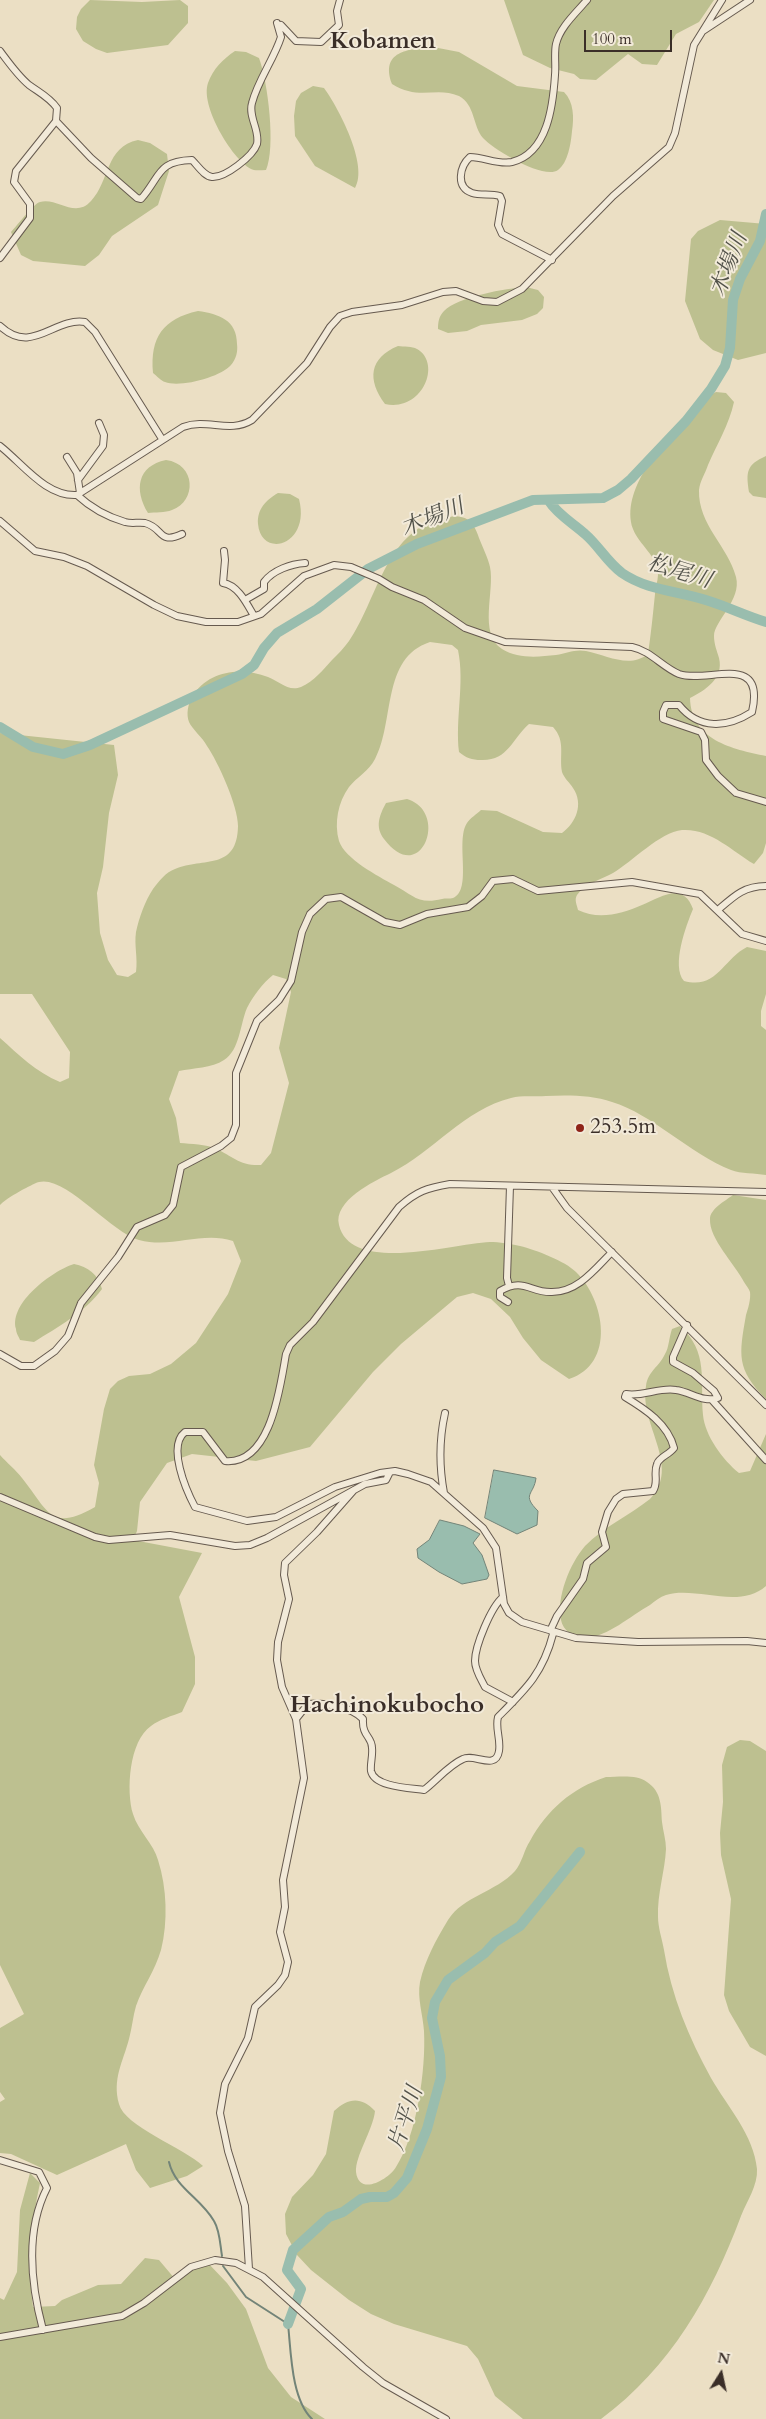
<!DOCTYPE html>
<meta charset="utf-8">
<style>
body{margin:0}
#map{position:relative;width:766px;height:2419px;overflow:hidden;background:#ebdfc4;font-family:Cardo,serif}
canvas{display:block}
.north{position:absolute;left:696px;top:2349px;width:50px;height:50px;-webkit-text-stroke:4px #f2ead9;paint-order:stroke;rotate:10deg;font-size:14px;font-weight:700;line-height:20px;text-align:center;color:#3a2e28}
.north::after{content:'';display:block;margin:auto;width:18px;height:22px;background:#3a2e28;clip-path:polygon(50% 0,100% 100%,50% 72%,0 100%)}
.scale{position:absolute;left:584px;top:30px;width:88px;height:22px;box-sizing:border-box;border:2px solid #3a2e28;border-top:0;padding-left:6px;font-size:15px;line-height:18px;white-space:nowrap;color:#3a2e28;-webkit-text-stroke:4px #f2ead9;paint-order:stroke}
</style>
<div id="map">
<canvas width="766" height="2419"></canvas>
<div class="north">N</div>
<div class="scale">100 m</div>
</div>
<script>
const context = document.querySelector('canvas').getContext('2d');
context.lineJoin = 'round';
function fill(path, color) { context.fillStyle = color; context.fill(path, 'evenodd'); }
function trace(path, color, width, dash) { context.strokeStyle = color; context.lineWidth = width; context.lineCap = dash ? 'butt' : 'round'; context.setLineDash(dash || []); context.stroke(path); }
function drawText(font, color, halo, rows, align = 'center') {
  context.font = font + ' Cardo,"Noto Serif JP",serif'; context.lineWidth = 4; context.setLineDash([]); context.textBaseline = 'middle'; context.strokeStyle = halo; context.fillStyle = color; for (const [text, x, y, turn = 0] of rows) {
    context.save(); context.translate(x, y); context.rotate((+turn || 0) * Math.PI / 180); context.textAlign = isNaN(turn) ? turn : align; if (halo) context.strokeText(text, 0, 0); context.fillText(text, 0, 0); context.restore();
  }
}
fill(new Path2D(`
 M90 0 142 2 180 0 188 6V23L168 45 107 53 96 49 83 41 76 29 77 17 81 9Z
 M504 0H714L699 22 676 34 657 65 642 64 628 54 596 80 580 79 574 74 550 68 523 55Z
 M433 47 459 52 517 86 564 92C574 102 574 118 572 131 571 143 568 163 558 170 544 180 494 150 483 138 473 127 475 104 459 96 436 86 419 101 392 84 380 51 408 49 433 47Z
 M235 51 246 52 259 58C268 82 276 148 266 170 261 170 254 171 251 169 231 158 200 105 208 83 213 69 223 59 235 51Z
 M313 86 324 88C338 107 369 165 355 188L315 166 295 136 294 116 296 101 301 93Z
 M138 140 150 143 167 154 169 171 158 205 112 236 99 255 85 266 33 261 21 255 11 232C17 226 33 204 40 202 57 197 75 219 91 201 110 181 105 147 138 140Z
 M720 220 766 224V353L738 360 713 350 700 339 685 301 691 239 698 231Z
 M526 287 538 290 544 297 543 308 537 314 522 320 481 325 467 331 448 333 438 329C438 322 439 316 444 311 457 297 507 288 526 287Z
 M198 311C219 314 237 320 237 344 238 352 236 359 231 365 221 377 180 388 165 382 161 381 157 376 153 373 150 337 163 319 198 311Z
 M398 346C404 347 412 346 417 349 442 363 423 412 385 404 367 380 369 358 398 346Z
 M716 392 726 393 734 402C729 425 717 444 708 465 705 474 700 481 699 490 698 525 728 546 736 577 742 600 714 621 714 636 714 644 717 651 719 658 724 678 706 690 690 698 691 740 732 749 766 756V843L763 853 754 864C732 851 710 828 682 830 660 832 632 862 613 873 602 879 584 884 577 895 574 900 577 905 578 910 598 920 622 914 642 905 661 897 683 881 693 909 686 926 671 966 684 981 717 990 723 959 747 947L766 951V994L761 1011V1026L766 1030V1175C755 1173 741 1174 731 1170 690 1154 652 1114 612 1102 592 1095 568 1095 546 1096 535 1097 522 1095 511 1098 465 1109 433 1152 391 1173 374 1181 333 1201 339 1225 351 1275 455 1243 490 1242 499 1242 511 1244 520 1246 536 1250 565 1261 576 1272 605 1300 616 1364 569 1379L541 1360 523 1338 510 1317 491 1299 473 1293 457 1297 401 1344 373 1372 310 1447 256 1461 192 1454 167 1463 140 1502 137 1531 133 1540 202 1553 179 1597 195 1657V1684L182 1712C172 1716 160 1719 151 1726 129 1741 126 1791 133 1814 138 1831 154 1844 158 1860 167 1888 168 1922 161 1950 155 1971 143 1986 136 2006 133 2016 132 2028 129 2039 123 2062 112 2079 119 2104 124 2126 184 2148 203 2166L187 2176 150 2188 136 2170 126 2144 57 2175 11 2154 0 2153V2102L5 2099 0 2092V2028L24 2014 0 1965V1455C7 1463 16 1470 22 1478 48 1510 50 1533 95 1507L99 1483 94 1465 104 1409 110 1389 118 1381 129 1376 150 1374 171 1364 196 1343 228 1294 241 1261 233 1241C201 1231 172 1249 139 1240 111 1232 65 1175 39 1182 34 1183 27 1188 22 1190 14 1195 7 1198 0 1205V1038C19 1055 36 1072 60 1082L69 1078 70 1052 32 994H0V733L114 745 118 775 109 813 103 867 97 893 100 933 108 960 117 975 128 977 136 972C138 958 134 945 136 932 139 918 145 901 153 889 159 881 166 872 175 869 204 857 237 871 238 826 238 806 218 762 207 746 203 738 192 729 189 722 186 714 188 704 192 697 208 670 241 667 268 677 279 681 288 692 301 687 313 682 324 669 332 660 338 654 344 648 349 641 377 601 385 532 441 519 447 518 454 515 461 517 472 519 476 529 479 538 483 548 488 558 490 567 495 591 478 634 502 649 518 659 538 657 556 655 567 653 575 649 586 651 607 655 629 669 648 654 651 633 653 614 655 594 655 587 658 581 658 575 658 556 639 545 633 529 620 491 661 445 685 420 694 409 703 398 716 392ZM430 642 452 645 458 650C465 684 455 718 459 752 466 758 472 760 481 760 508 761 512 739 529 724L553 727C566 741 559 755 562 772 564 778 570 783 573 788 584 804 576 823 562 833L543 832 497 811 481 810C477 814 470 818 467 823 455 841 473 890 453 898 450 899 445 898 442 899 418 905 413 895 394 885 378 876 345 859 339 841 334 823 338 802 349 787 357 777 369 771 375 759 395 722 381 658 430 642ZM273 975 286 979 291 992 279 1048 289 1083 271 1153 261 1165C239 1166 233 1156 216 1149 206 1144 191 1144 180 1143L176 1118 169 1099 179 1071C193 1068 212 1068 224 1060 240 1050 240 1024 247 1008 253 996 263 983 273 975Z
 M766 456V498L753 496 749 492C746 472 746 465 766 456Z
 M166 460C196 464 197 501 172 510 165 513 155 512 148 513 134 490 137 466 166 460Z
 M278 493 290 494 299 499C311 546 261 559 258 524 257 509 266 500 278 493Z
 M407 799C450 812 421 888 384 839 375 827 379 816 386 803Z
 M733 1195 766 1200V1399C736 1369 739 1355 746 1315 748 1309 751 1299 750 1292 749 1289 746 1285 744 1282 735 1264 709 1239 710 1219 710 1209 725 1201 733 1195Z
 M74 1264C88 1267 98 1274 102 1289 85 1312 58 1327 34 1342L20 1340C19 1337 16 1333 16 1329 9 1303 52 1271 74 1264Z
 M680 1326C709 1352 700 1381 703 1415 705 1436 723 1460 739 1473L750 1471 766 1434V1586C739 1610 697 1586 666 1595 660 1597 655 1601 650 1605 630 1616 609 1636 586 1638 575 1639 563 1631 561 1620 556 1598 570 1563 585 1546 603 1527 630 1515 650 1499 682 1466 639 1425 646 1386 648 1371 659 1367 665 1354 669 1348 669 1337 672 1329Z
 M740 1740 750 1741 766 1751V2056L750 2047 729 2011 724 1995 731 1899 721 1855 720 1833 723 1802 722 1765 727 1747Z
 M606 1777C618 1777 637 1774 647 1782 662 1792 661 1807 662 1822 663 1831 666 1840 666 1849 665 1871 657 1894 658 1917 658 1927 662 1939 664 1950 671 1995 689 2038 711 2078 727 2106 754 2135 757 2169 758 2185 747 2201 741 2216 711 2296 671 2367 601 2419H523L495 2396 478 2359 467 2346 394 2324 371 2314 349 2300 311 2270 297 2255 286 2234 285 2214 292 2197 313 2175 326 2154 334 2111C348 2098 361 2096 375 2111 373 2130 355 2156 356 2172 359 2197 389 2179 396 2167 417 2135 426 2069 424 2031 423 2015 417 1998 420 1982 425 1960 436 1940 448 1920 463 1896 496 1892 515 1871 522 1863 524 1850 530 1841 547 1810 572 1788 606 1777Z
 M30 2173 40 2183C31 2224 27 2265 33 2307L55 2306 62 2300 98 2285 121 2284 145 2258 159 2260 175 2279 207 2262 227 2283 246 2309 268 2368 291 2397 325 2419H0V2298L4 2300 17 2272 20 2210Z`), '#bdc090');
const water = new Path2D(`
 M494 1470 536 1478C534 1495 521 1494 538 1511L537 1525 517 1534 485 1518Z
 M440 1520 464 1526 480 1534 473 1543 482 1555 489 1575 487 1579 462 1584 439 1572 418 1558 417 1549 429 1540Z`);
fill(water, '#99bdae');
trace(water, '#738478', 1);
trace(new Path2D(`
 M169 2162C175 2188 201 2198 214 2221 220 2231 220 2244 222 2256
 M223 2266 246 2297 288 2324C291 2351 291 2399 312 2419`), '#738478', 2);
trace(new Path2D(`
 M549 501C558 515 573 523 585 534 599 546 607 562 622 573 648 591 680 591 709 601 728 607 746 616 766 622
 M0 727 33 747 63 754 90 745 242 674 254 665 264 648 277 633 317 609 368 569 417 544 533 500 603 498 618 490 631 479 686 421 711 389 725 366 730 348 733 300 740 279 760 241 766 214
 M288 2324 301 2289 287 2270 293 2250 329 2217 343 2212 361 2199 370 2197H387L394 2193 407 2178 427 2129 441 2077 440 2056 432 2018 435 2002 448 1980 485 1953 495 1942 520 1926 580 1852`), '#99bdae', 10);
const minor = new Path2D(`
 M281 25 296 41 321 42 339 25 337 11 340 0
 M703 31 750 0
 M0 51C9 63 18 76 29 85 40 93 49 97 57 108L56 121 16 171 14 182 30 204V218L0 258
 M56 121 91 158 137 198 141 199C161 176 157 161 192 160 198 166 204 176 212 177 225 178 253 156 257 144 260 130 248 117 252 103 258 80 274 59 281 37L277 23
 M552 260 502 234 498 225 502 201 500 196C490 193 481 196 472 193 455 187 460 166 470 157 484 157 498 165 512 162 548 153 553 105 555 75 556 65 554 53 556 44 560 27 576 13 587 0
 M0 326C32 356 54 317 85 322L95 332 162 439
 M0 446C23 464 46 497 77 495L183 427C208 418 229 434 252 420L307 363 330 327 340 316 352 312 402 305 443 292 456 291 483 301 497 302 522 289 613 196 669 147 675 133 694 45 722 0
 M67 457 77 473 80 493
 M78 480 103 446 104 435 99 423
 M77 495C90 507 108 517 125 522 131 524 138 522 145 523 164 528 158 545 182 534
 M0 521 35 551 64 557 87 566 154 605 177 616 206 622H238L261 614 304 576 334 565 351 567 379 579 392 587 424 600 465 628 505 642 632 647C651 651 662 667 679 674 707 684 766 651 752 712 727 728 699 730 679 705H666L663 712V719L701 732 705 740 706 760 718 776 736 793 766 802
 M224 551 225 560 223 583C238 585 247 604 254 616
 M245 600 264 589V582C273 570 291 564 305 563
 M718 910C734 896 744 886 766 886
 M552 1187 567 1208 766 1405
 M766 1192 450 1184C427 1188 417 1191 399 1207L313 1322 290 1345 286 1354C280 1387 271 1465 225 1461L203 1432H185C167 1446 186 1490 195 1507L247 1521 276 1517 335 1487 380 1473 395 1471 408 1474 431 1482 483 1528 496 1548 504 1604 509 1613 522 1622 576 1638 638 1642 747 1641 766 1643
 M509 1286 507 1278 510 1186
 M508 1302 500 1297V1291C524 1277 530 1293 552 1292 578 1292 595 1269 612 1252
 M0 1354 21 1366H34L55 1351 68 1336 81 1303 118 1257 137 1227 165 1215 173 1205 181 1167 221 1146 231 1138 236 1125V1073L257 1021 279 1000 291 981 302 932 310 914 326 899 341 897 385 922 400 925 427 914 468 907 482 896 493 881 513 879 538 891 632 882 700 894 742 934 766 941
 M712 1400 766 1460
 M444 1493C439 1466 439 1440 445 1413
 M0 1497 95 1537 109 1540 170 1535 235 1546 250 1545 267 1538 365 1484 386 1480 390 1472
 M503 1597C491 1607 475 1646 475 1661 475 1670 481 1679 485 1687L513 1702
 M296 1719 308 1704C325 1702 352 1707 363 1719 362 1737 372 1736 372 1748 373 1756 370 1764 371 1771 374 1787 410 1788 424 1790 436 1781 449 1765 463 1759 474 1753 496 1771 499 1751 501 1739 495 1729 498 1717 526 1689 543 1673 553 1634L551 1629 557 1616 583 1579 587 1563 606 1547 602 1532 608 1512 616 1499 623 1494 653 1491C659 1482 653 1474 657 1464 659 1457 669 1455 674 1448 668 1424 645 1409 625 1397L626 1394C643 1397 659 1387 676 1390 691 1392 703 1403 718 1398L714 1391 693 1373 673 1362V1357L687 1325
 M0 2160 39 2172 47 2188C25 2231 31 2285 43 2330
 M249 2269 245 2206 228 2151 220 2113 225 2084 248 2038 255 2007 278 1985 285 1975 288 1962 280 1932 285 1907 283 1880 304 1778 296 1719 282 1687 277 1660 278 1642 289 1599 284 1575 285 1563 317 1532 354 1490
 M0 2337 122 2316 144 2303 191 2267 215 2260 236 2263 263 2277 363 2367 383 2383 446 2419`);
trace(minor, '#665a4f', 8);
trace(minor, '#f2ead9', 6);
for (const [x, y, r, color] of [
 [580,1128,5,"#8f2418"]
]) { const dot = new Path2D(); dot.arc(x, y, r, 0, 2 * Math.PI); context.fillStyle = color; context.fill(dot); trace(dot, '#f2ead9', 2); }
drawText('21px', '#3a2e28', '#f2ead9', [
 ["253.5m",590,1128]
], 'left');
drawText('italic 22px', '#52524a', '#f2ead9', [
 ["木場川",730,265,-69],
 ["木場川",433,519,-22],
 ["松尾川",679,573,17],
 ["片平川",407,2119,-72]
]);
drawText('bold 24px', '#3a2e28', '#f2ead9', [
 ["Kobamen",383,42],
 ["Hachinokubocho",387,1706]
]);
</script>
